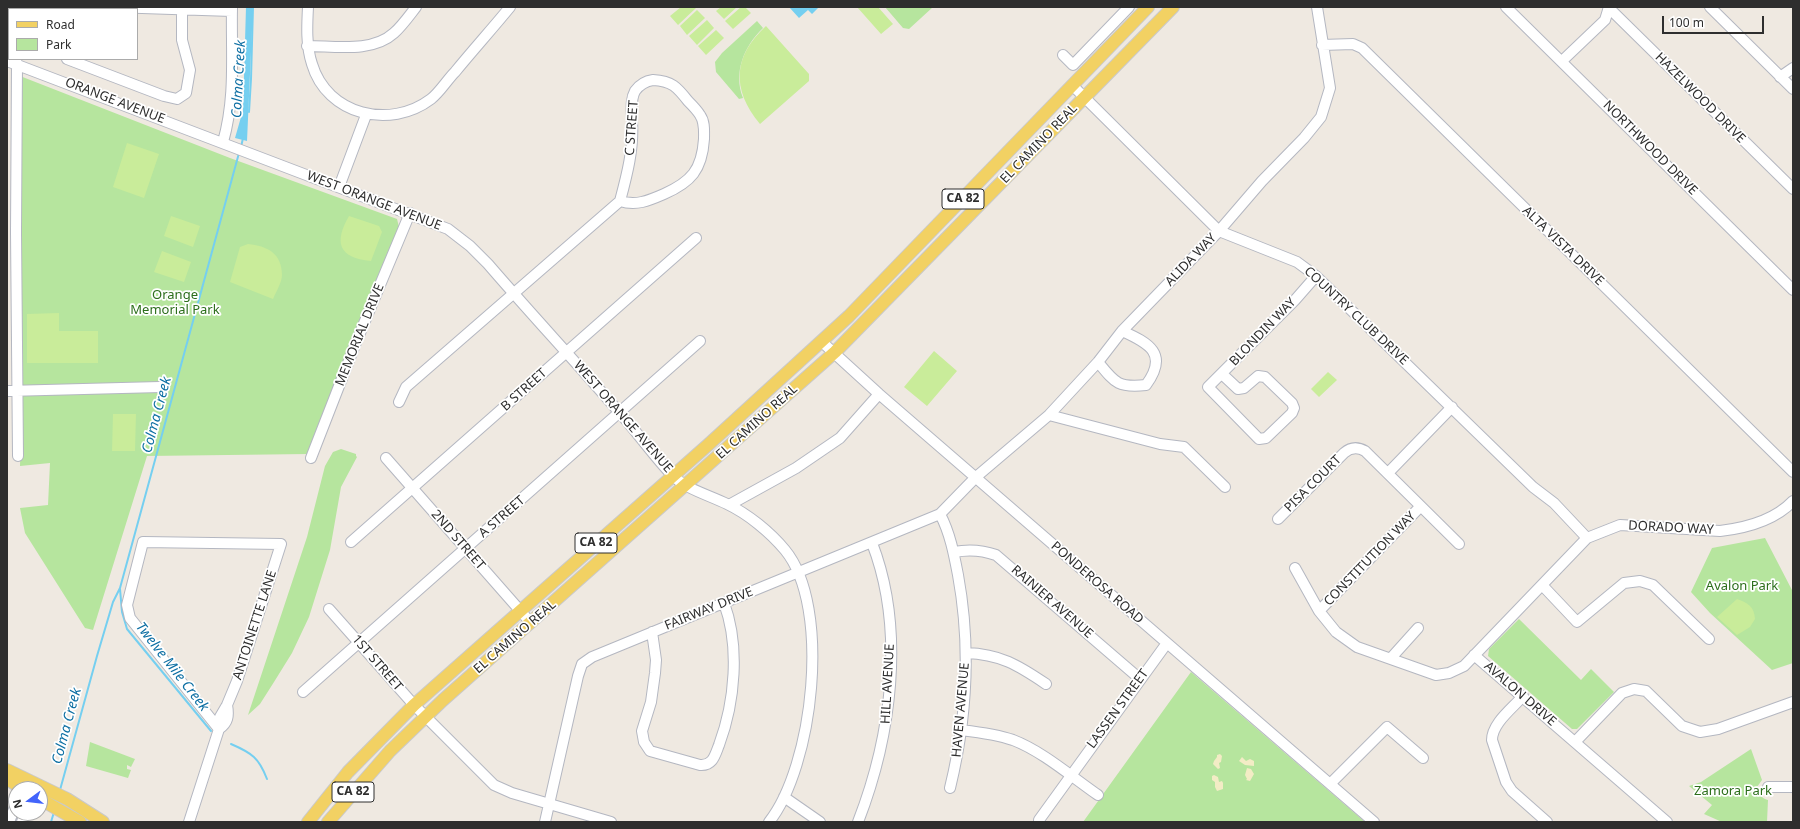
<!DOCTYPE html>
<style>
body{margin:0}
#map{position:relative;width:1800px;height:829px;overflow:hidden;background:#efe9e1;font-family:"Noto Sans",sans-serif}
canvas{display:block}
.frame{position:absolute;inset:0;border:8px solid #2e2e2e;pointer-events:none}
.legend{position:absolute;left:8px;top:8px;width:130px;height:52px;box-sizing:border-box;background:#fff;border:1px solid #ababab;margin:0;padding:5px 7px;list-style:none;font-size:12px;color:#2e2e2e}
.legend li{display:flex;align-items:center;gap:8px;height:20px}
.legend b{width:20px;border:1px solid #ababab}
.north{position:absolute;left:8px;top:781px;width:40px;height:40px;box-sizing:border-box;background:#fff;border:1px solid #ababab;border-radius:50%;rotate:255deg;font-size:11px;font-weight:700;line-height:16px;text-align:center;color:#2e2e2e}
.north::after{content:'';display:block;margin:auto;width:14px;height:18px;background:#4264fb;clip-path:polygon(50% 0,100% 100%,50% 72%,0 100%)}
.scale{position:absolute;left:1662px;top:16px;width:102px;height:18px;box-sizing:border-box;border:2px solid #2e2e2e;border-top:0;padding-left:5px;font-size:12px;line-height:14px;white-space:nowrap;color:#2e2e2e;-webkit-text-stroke:3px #fff;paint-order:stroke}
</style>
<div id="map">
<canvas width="1800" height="829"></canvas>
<div class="frame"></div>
<ul class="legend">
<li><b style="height:5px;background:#f2d163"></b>Road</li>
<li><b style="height:11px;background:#b6e59e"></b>Park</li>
</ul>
<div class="north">N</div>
<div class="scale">100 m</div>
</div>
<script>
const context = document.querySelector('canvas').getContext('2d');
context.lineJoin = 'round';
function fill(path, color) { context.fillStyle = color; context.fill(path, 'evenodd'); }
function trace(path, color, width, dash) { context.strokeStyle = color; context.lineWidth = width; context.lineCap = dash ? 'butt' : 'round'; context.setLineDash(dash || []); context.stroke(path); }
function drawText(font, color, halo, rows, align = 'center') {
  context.font = font + ' "Noto Sans",sans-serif'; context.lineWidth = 3.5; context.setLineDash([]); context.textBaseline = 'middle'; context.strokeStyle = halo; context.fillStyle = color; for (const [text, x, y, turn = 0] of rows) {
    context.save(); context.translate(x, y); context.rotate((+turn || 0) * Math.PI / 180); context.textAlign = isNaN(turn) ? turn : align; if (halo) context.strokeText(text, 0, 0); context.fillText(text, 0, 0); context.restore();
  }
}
fill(new Path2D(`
 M885 7H933L909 29 903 28Z
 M757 21 763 28C744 46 733 73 743 98L739 99 716 72 715 62 722 53Z
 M20 76 230 158 397 219 399 227 308 454 147 456 93 630 85 628 25 533 20 508 48 505 50 463 20 466 22 384Z
 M341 449 356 454V456L357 457 341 487 330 550 309 617 292 653 274 682 260 704 248 715 307 537 325 466 333 452Z
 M1765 538 1793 592V663L1772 670 1710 613 1691 592 1712 548Z
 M1519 619 1581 680 1591 669 1614 692 1577 729H1572L1488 656 1489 649Z
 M1191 672 1365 822H1083Z
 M90 742 135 759 131 767 127 765V769L131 770 128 778 86 766Z
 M1751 749 1762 780 1757 787C1759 795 1761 798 1768 800L1767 822H1722L1704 814 1712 805 1689 786 1701 782Z`), '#b6e59e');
fill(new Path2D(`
 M1220 754 1222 756 1221 762 1219 763 1220 768 1218 769 1213 764 1214 761 1217 757V755Z
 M1242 757 1246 761 1250 759 1254 761V766L1245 765 1239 761Z
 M1247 768 1251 769 1254 774 1250 781 1246 780 1247 779 1245 775Z
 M1214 775 1218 777 1219 782 1222 781 1223 783V789L1217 791 1215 787V782L1212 780V776Z`), '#f3ecc5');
fill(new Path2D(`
 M681 7 696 8 678 25 670 16Z
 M721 7H737L724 19 716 11Z
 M741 7H745L751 13 733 29 725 21Z
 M857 7H878L893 24 881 34Z
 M697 10 705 18 687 35 680 26Z
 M707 20 714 28 697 45 689 36Z
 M766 26 809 74V81L760 124C731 89 733 56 766 26Z
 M716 30 724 38 706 55 698 46Z
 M127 143 159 154 144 198 113 187Z
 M171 216 200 226 193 247 164 236Z
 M349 216 379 226 382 232 371 261C338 258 334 242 349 216Z
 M248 244C267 246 282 253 282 275 282 282 276 292 273 299L230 282 240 247Z
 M162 251 191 262 184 282 154 272Z
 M59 313V331H98V363H27V314Z
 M934 351 957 371 927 406 904 387Z
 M1328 372 1337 380 1319 397 1311 389Z
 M113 414H136L135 451H112Z
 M1737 599C1748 603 1754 606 1755 619L1750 627 1737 635 1717 617Z`), '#c9ec9a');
fill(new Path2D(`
 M246 7H253L247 141 235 138 243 110Z
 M789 7H819L812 14 808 10 799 18Z`), '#75cff0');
trace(new Path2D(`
 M249 112 251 79 253 7
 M241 147 243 138
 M120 589 122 612 127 629 211 731
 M231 744C252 753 259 758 267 779
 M60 790 97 656 113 602 120 588 239 153
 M51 822 54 812`), '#75cff0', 2);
const minor = new Path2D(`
 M112 7 232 11
 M308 7C307 26 306 46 312 64 327 115 390 130 431 99 440 92 447 80 455 72 473 50 492 29 510 7
 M1506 7 1793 290
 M1608 7 1793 189
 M1710 7 1793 89
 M50 9V7
 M1322 45 1353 44 1362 48 1793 472
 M307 46C335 46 372 53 394 33 402 26 409 16 416 7
 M1063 55 1073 65 1129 7
 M67 59 164 96 177 99 186 93 190 70 182 40V9
 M7 61 448 229 470 246 488 264C531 314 576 362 619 412 637 432 653 455 671 474 685 489 709 495 727 504 748 514 770 532 785 550 832 607 813 767 769 822
 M1562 61 1605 20 1609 7
 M17 63 16 232 18 456
 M1780 77 1793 68
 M653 80C672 81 677 87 688 101 692 105 697 110 700 115 705 122 704 131 704 139 702 170 691 182 664 194 648 201 636 206 620 201 627 175 634 148 632 121 632 111 630 100 635 91 640 84 646 81 653 80Z
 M1073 86 1219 231 1297 262 1316 276 1533 487 1554 503 1587 538
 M223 142C236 96 231 54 232 7
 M339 187 366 115
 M822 342 879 394 1374 822
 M1098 362C1115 383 1118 388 1146 385 1169 354 1149 343 1122 331
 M1222 374 1238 389 1244 388 1258 376 1265 377 1292 403 1294 408 1292 413 1266 438 1259 439 1208 387 1295 300 1316 276
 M7 391 160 387
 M399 402 406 387 620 201
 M1049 415 1160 444 1184 447 1225 487
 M311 458 355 345 410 213
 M386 458 531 623
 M1388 473 1452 407
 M729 505 796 468 840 438 879 394
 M940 514C950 533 954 554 958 575 971 646 967 718 950 788
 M1278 519 1344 453C1351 447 1358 447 1365 451L1459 544
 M351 542 696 238
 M954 552C969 549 982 550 996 555L1140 679
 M1295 568 1319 611 1336 632 1357 647 1436 675 1449 673 1464 666 1587 538 1620 525 1720 531C1746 528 1774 521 1793 501
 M1542 585 1577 622 1624 583 1640 581 1653 585 1709 639
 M329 609 414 705 494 785 512 793 611 822
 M1319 611 1420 507
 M652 632 656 660 655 673 651 702 642 731 644 742 650 751 700 765C713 766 715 755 719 745 735 702 740 646 724 603
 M966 653C1000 654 1018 665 1046 684
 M1474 655 1667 822
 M1391 658 1418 628
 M303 692 700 341
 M1523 696C1513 708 1492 723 1492 740L1506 782 1512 791 1547 822
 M219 729C228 723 229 716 227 705
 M961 730C978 732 996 734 1013 740 1042 751 1072 777 1098 795
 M1575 742 1622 693 1634 689 1646 691 1682 726 1700 732 1718 729 1793 702
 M1330 784 1387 727 1423 758
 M1768 787H1793
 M784 797 820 822
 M1039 820 1167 643
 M9 822 16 804
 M22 822 25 813
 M189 822 219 729 220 717 227 705 237 681 281 544 143 542 127 605 130 618 219 729
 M545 822 578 676 582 664 592 657 940 514 976 477 1049 415 1098 362 1122 331 1219 231 1262 181 1304 138 1321 117 1330 88 1317 7
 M858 822C891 737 906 631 872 543`);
const major = new Path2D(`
 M7 770 67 799 103 822
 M7 779 23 789
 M40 799 80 822
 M308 822 348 772 414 705 709 444 849 316 1148 7
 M328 822 390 751 443 700 835 352 1173 7`);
trace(minor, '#b4b7c1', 12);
trace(major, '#c9c9c9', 14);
trace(minor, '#fff', 10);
trace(major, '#f2d163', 12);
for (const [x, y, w] of [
 [963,199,42],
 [596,543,42],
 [353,792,42]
]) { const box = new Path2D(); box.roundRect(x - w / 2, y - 10, w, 20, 3); context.fillStyle = '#fff'; context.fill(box); trace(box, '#2e2e2e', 1); }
drawText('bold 12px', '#2e2e2e', null, [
 ["CA 82",963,199],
 ["CA 82",596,543],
 ["CA 82",353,792]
]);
drawText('13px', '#2e2e2e', '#fff', [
 ["HAZELWOOD DRIVE",1700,98,45],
 ["ORANGE AVENUE",115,101,21],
 ["C STREET",632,128,-86],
 ["EL CAMINO REAL",1039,144,-46],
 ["NORTHWOOD DRIVE",1650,148,45],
 ["WEST ORANGE AVENUE",374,201,21],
 ["ALTA VISTA DRIVE",1563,246,44],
 ["ALIDA WAY",1191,260,-46],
 ["COUNTRY CLUB DRIVE",1356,316,43],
 ["BLONDIN WAY",1263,332,-46],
 ["MEMORIAL DRIVE",360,335,-68],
 ["B STREET",524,390,-42],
 ["WEST ORANGE AVENUE",623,417,49],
 ["EL CAMINO REAL",757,422,-42],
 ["PISA COURT",1313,484,-45],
 ["A STREET",502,517,-41],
 ["DORADO WAY",1671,528,3],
 ["2ND STREET",458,540,49],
 ["CONSTITUTION WAY",1370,559,-46],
 ["PONDEROSA ROAD",1097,583,41],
 ["RAINIER AVENUE",1052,602,41],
 ["FAIRWAY DRIVE",709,609,-22],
 ["ANTOINETTE LANE",255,625,-72],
 ["EL CAMINO REAL",515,637,-41],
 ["1ST STREET",377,663,49],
 ["HILL AVENUE",888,684,-87],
 ["AVALON DRIVE",1520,694,41],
 ["LASSEN STREET",1118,709,-54],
 ["HAVEN AVENUE",961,710,-85]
]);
drawText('13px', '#2c6e1b', '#fff', [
 ["Orange",175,295],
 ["Memorial Park",175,310],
 ["Avalon Park",1742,586],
 ["Zamora Park",1733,791]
]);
drawText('italic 14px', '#0d6fa3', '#fff', [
 ["Colma Creek",239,79,-87],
 ["Colma Creek",157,415,-75],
 ["Twelve Mile Creek",172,667,52],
 ["Colma Creek",67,726,-75]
]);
</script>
